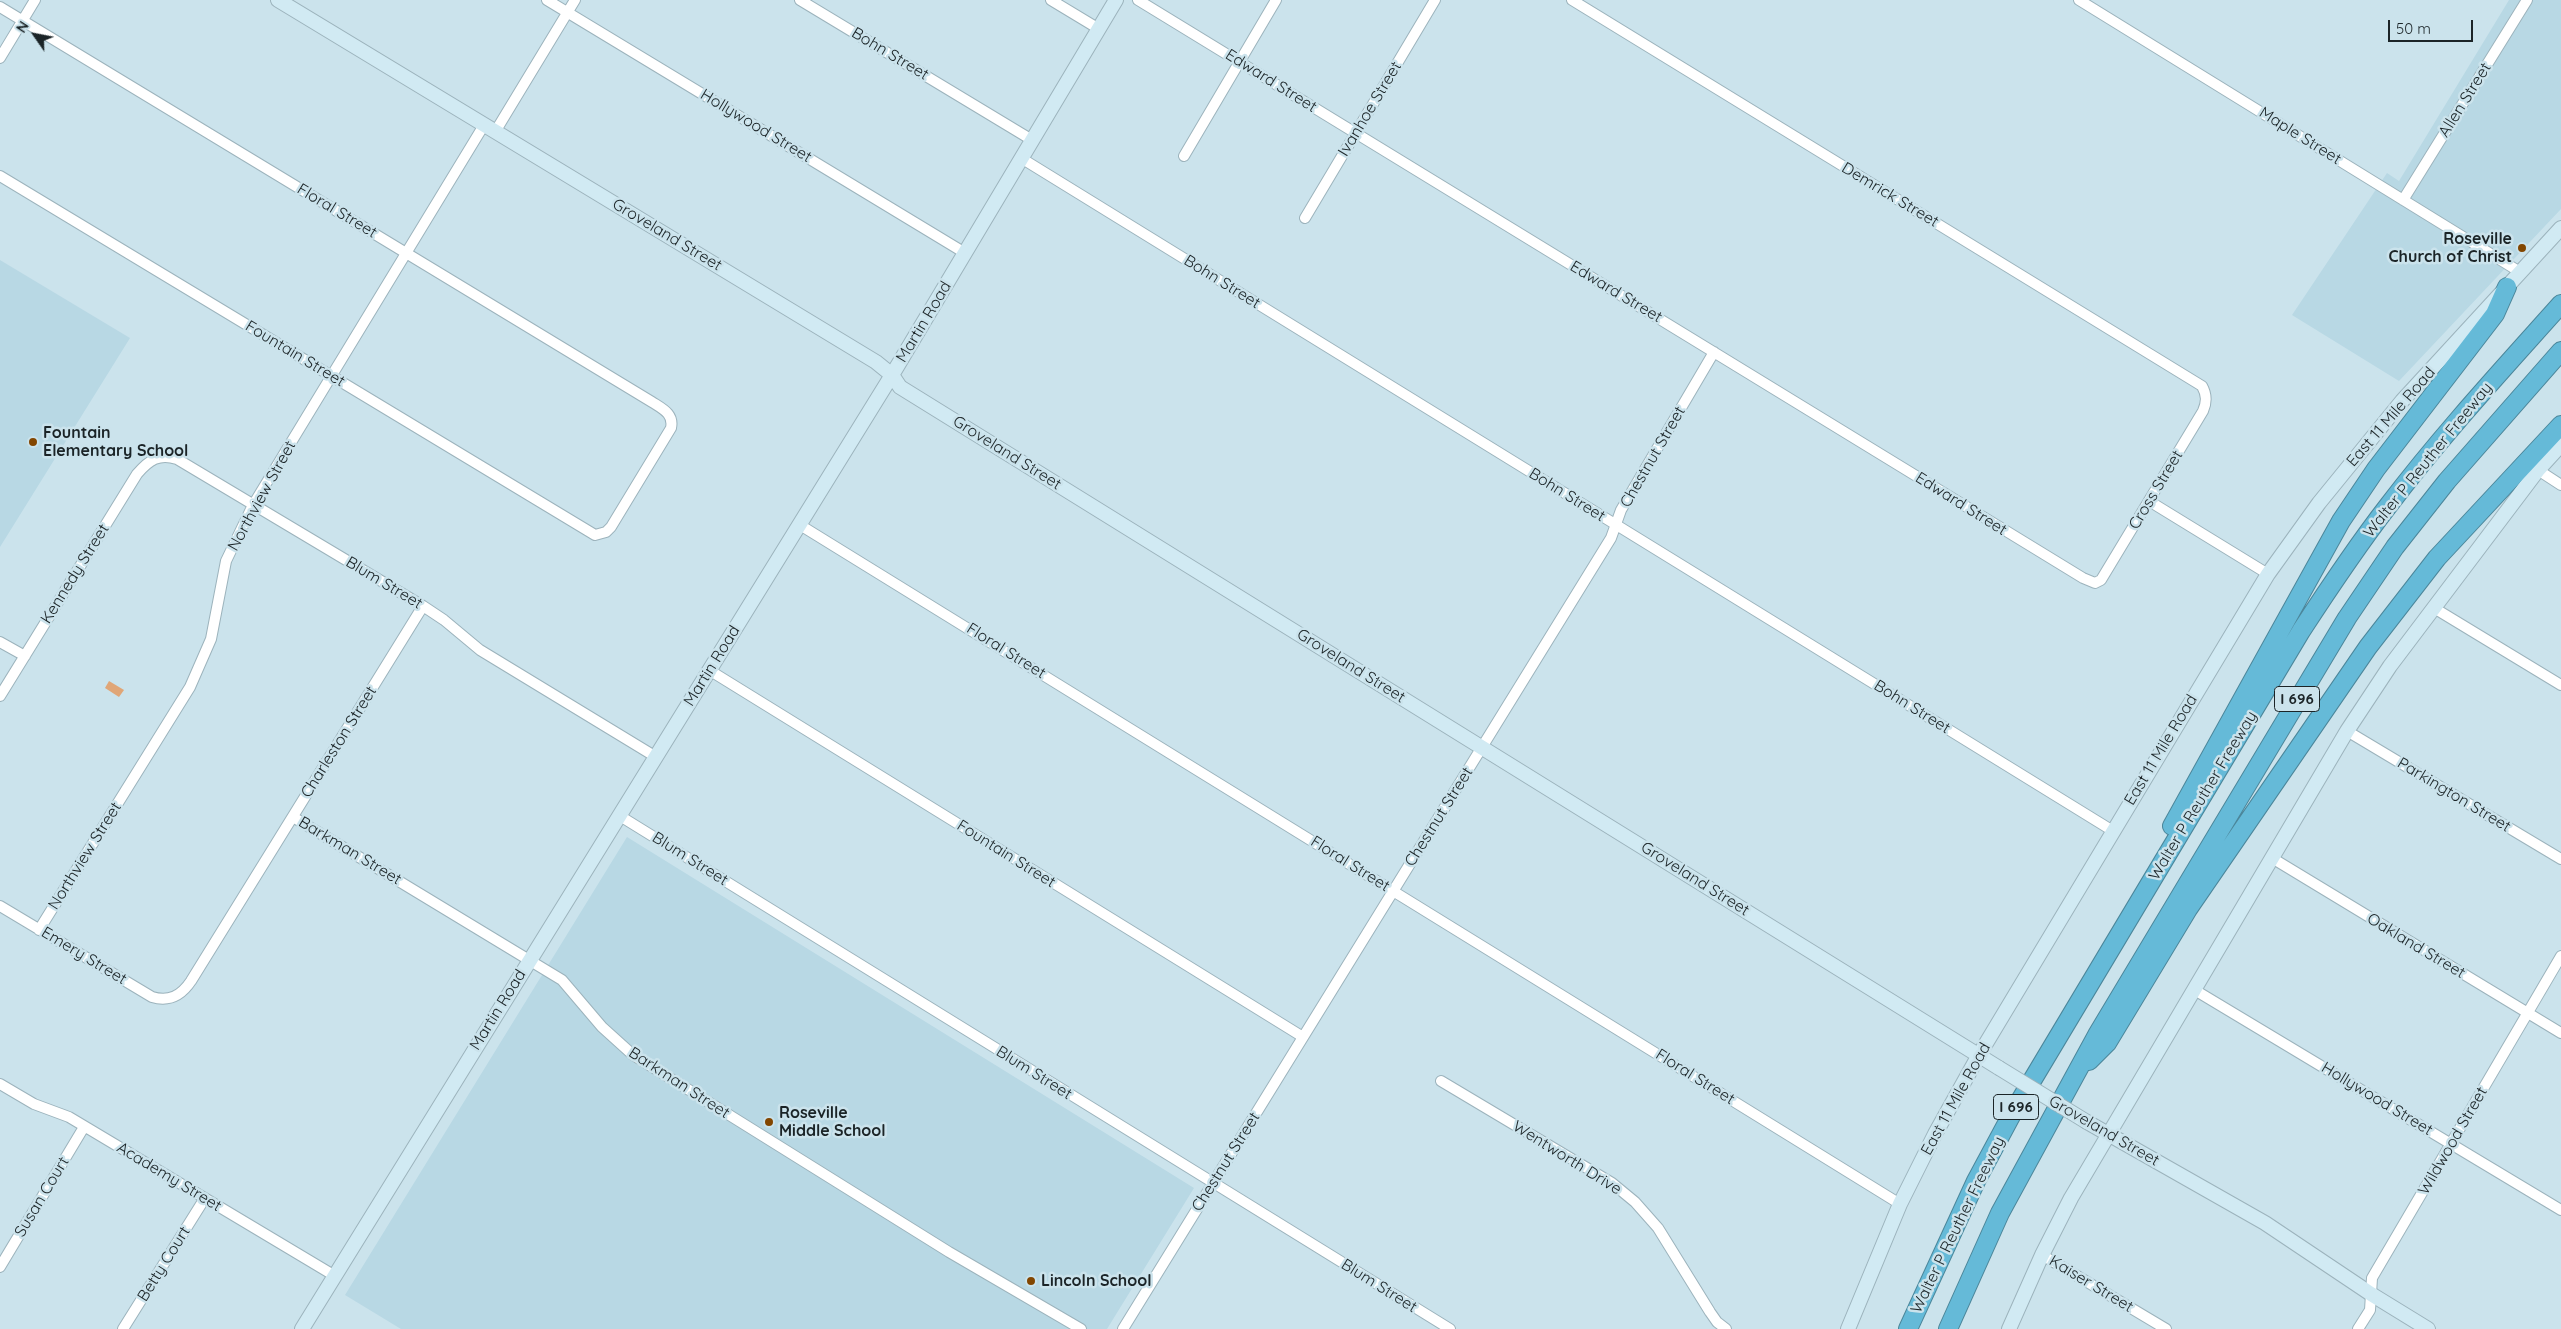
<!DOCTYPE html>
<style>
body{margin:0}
#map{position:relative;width:2561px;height:1329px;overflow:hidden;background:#cbe3ec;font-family:Quicksand,sans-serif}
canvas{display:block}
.north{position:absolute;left:10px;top:10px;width:50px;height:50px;-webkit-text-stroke:4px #cbe3ec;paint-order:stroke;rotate:303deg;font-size:14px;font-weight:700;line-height:20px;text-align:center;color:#1b2427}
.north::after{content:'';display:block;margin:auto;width:18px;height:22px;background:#1b2427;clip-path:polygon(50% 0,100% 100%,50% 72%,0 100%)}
.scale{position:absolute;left:2388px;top:20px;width:85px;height:22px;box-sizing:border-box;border:2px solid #1b2427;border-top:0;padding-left:6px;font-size:15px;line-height:18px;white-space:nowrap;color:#1b2427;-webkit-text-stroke:4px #cbe3ec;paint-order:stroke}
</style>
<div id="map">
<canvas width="2561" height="1329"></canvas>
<div class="north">N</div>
<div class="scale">50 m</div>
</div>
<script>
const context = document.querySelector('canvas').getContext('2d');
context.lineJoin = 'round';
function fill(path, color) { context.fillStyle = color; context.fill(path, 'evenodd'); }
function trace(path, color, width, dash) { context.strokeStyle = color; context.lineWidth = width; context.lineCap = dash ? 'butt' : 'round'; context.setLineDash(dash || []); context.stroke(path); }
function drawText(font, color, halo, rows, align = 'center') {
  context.font = font + ' Quicksand,sans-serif'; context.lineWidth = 5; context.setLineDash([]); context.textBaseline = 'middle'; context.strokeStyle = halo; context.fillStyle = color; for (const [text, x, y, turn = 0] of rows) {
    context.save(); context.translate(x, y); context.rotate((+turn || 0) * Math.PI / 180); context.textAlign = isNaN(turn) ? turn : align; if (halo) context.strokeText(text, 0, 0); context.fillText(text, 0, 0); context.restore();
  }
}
fill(new Path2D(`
 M2509 0H2561V209L2399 381 2292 315 2387 173 2399 181Z
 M0 260 130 338 0 547Z
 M627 837 1194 1188 1107 1329H401L345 1295Z`), '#b8d8e4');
fill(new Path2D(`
 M109 681 124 690 119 697 105 688Z`), '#e0a677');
const street = new Path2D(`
 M547 0 965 253
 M800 0 1032 140
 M1051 0 1099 29
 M1138 0 2083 578 2095 583 2101 580 2203 411C2207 402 2207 395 2202 386L1572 0
 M2079 0 2520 272
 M0 7 652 402C663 409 674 414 671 428L611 527 606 532 595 535 0 176
 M0 58 35 0
 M495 132 575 0
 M1184 156 1276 0
 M1021 158 2113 831
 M2403 200 2527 0
 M1305 218 1435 0
 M2538 470 2561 485
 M2149 501 2268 574
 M800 525 1900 1204
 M2434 608 2561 685
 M0 642 25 656
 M709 670 1303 1037
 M0 696 137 474C149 460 159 453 177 459L423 606 444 620 480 650 656 757
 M2347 731 2561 859
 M620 816 1450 1329
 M293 817 562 980 602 1027 633 1055 949 1252 1081 1329
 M2272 858 2561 1033
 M0 906 152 997C169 1002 181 996 191 981L423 606
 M39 930 190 687 211 639 226 561 253 505 484 125
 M2193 989 2561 1210
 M1441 1081 1612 1183 1635 1202 1658 1228 1710 1312 1717 1322 1726 1329
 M0 1084 34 1104 69 1117 335 1276
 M2042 1255 2166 1329
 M0 1267 84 1127
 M123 1329 205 1198
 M1123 1329 1611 538 1621 510 1714 352
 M2358 1329 2370 1310 2372 1278 2561 956`);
const secondary = new Path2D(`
 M278 0 876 362 892 375 900 387 1999 1068
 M2087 1122 2265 1223 2371 1294 2428 1329
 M302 1329 892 375 1116 0
 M1848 1329 1900 1204 1935 1134 1979 1055 2268 574 2319 503 2402 401 2561 228
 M2009 1329 2042 1255 2071 1198 2347 731 2390 666 2538 470 2561 445`);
const highway = new Path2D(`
 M2172 826 2341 521 2376 469 2495 314 2507 287
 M2089 1061 2107 1043 2188 909 2368 647 2437 558 2561 425
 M1908 1329 1976 1181 2012 1114 2301 631C2329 588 2357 546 2388 506 2442 435 2502 370 2561 304
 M1948 1329 2000 1213 2097 1035 2347 618 2395 547 2447 481 2561 351`);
trace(street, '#9cb3bc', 12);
trace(secondary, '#9cb3bc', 16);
trace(highway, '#4b869a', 20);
trace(street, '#fff', 10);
trace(secondary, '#d1eaf3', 14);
trace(highway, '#65bad8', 18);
const secondaryBridge = new Path2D(`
 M1999 1068 2087 1122`);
trace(secondaryBridge, '#9cb3bc', 16, []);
trace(secondaryBridge, '#d1eaf3', 14);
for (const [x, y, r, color] of [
 [2522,248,5,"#824600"],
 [33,442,5,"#824600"],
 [769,1122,5,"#824600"],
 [1031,1281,5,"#824600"]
]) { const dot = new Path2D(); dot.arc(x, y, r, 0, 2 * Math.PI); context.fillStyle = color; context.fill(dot); trace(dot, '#cbe3ec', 2); }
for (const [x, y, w] of [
 [2297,699,45],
 [2016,1107,45]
]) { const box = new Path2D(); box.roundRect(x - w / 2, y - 12.5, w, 25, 4); context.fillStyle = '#cbe3ec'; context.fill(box); trace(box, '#1b2427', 1); }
drawText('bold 15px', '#1b2427', null, [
 ["I 696",2297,699],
 ["I 696",2016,1107]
]);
drawText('16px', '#1b2427', '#cbe3ec', [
 ["Bohn Street",890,54,31],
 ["Edward Street",1271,81,32],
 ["Allen Street",2465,100,-58],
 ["Ivanhoe Street",1370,109,-59],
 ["Hollywood Street",756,126,31],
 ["Maple Street",2300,136,32],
 ["Demrick Street",1890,195,31],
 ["Floral Street",337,211,31],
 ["Groveland Street",667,235,31],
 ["Bohn Street",1222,282,32],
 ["Edward Street",1616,292,31],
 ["Martin Road",924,322,-59],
 ["Fountain Street",295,354,31],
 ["East 11 Mile Road",2391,417,-49],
 ["Groveland Street",1007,453,32],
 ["Chestnut Street",1653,457,-60],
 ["Walter P Reuther Freeway",2428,460,-51],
 ["Cross Street",2156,490,-59],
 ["Bohn Street",1567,495,32],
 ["Northview Street",262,496,-61],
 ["Edward Street",1961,504,32],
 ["Kennedy Street",75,574,-58],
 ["Blum Street",384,583,31],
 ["Floral Street",1006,651,32],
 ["Martin Road",712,666,-58],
 ["Groveland Street",1351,666,32],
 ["Bohn Street",1912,707,32],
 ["Charleston Street",339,742,-58],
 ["East 11 Mile Road",2161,750,-59],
 ["Parkington Street",2454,795,31],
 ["Walter P Reuther Freeway",2203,796,-59],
 ["Chestnut Street",1439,817,-58],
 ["Barkman Street",350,851,31],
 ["Fountain Street",1006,854,32],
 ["Northview Street",85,856,-58],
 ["Blum Street",690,859,32],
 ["Floral Street",1350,864,32],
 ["Groveland Street",1695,879,32],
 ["Oakland Street",2416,946,31],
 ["Emery Street",84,956,31],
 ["Martin Road",498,1010,-58],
 ["Blum Street",1034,1073,32],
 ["Floral Street",1695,1077,32],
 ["Barkman Street",679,1083,33],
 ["East 11 Mile Road",1956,1099,-61],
 ["Hollywood Street",2377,1099,31],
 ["Groveland Street",2104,1131,30],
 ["Wildwood Street",2453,1141,-60],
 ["Wentworth Drive",1567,1158,32],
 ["Chestnut Street",1226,1162,-58],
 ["Academy Street",169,1177,31],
 ["Susan Court",42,1197,-59],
 ["Walter P Reuther Freeway",1958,1225,-64],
 ["Betty Court",164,1264,-58],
 ["Kaiser Street",2091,1284,31],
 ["Blum Street",1379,1286,32]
]);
drawText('bold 16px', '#1b2427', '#cbe3ec', [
 ["Roseville",2512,239,"right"],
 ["Church of Christ",2512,257,"right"],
 ["Fountain",43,433],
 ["Elementary School",43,451],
 ["Roseville",779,1113],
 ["Middle School",779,1131],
 ["Lincoln School",1041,1281]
], 'left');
</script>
